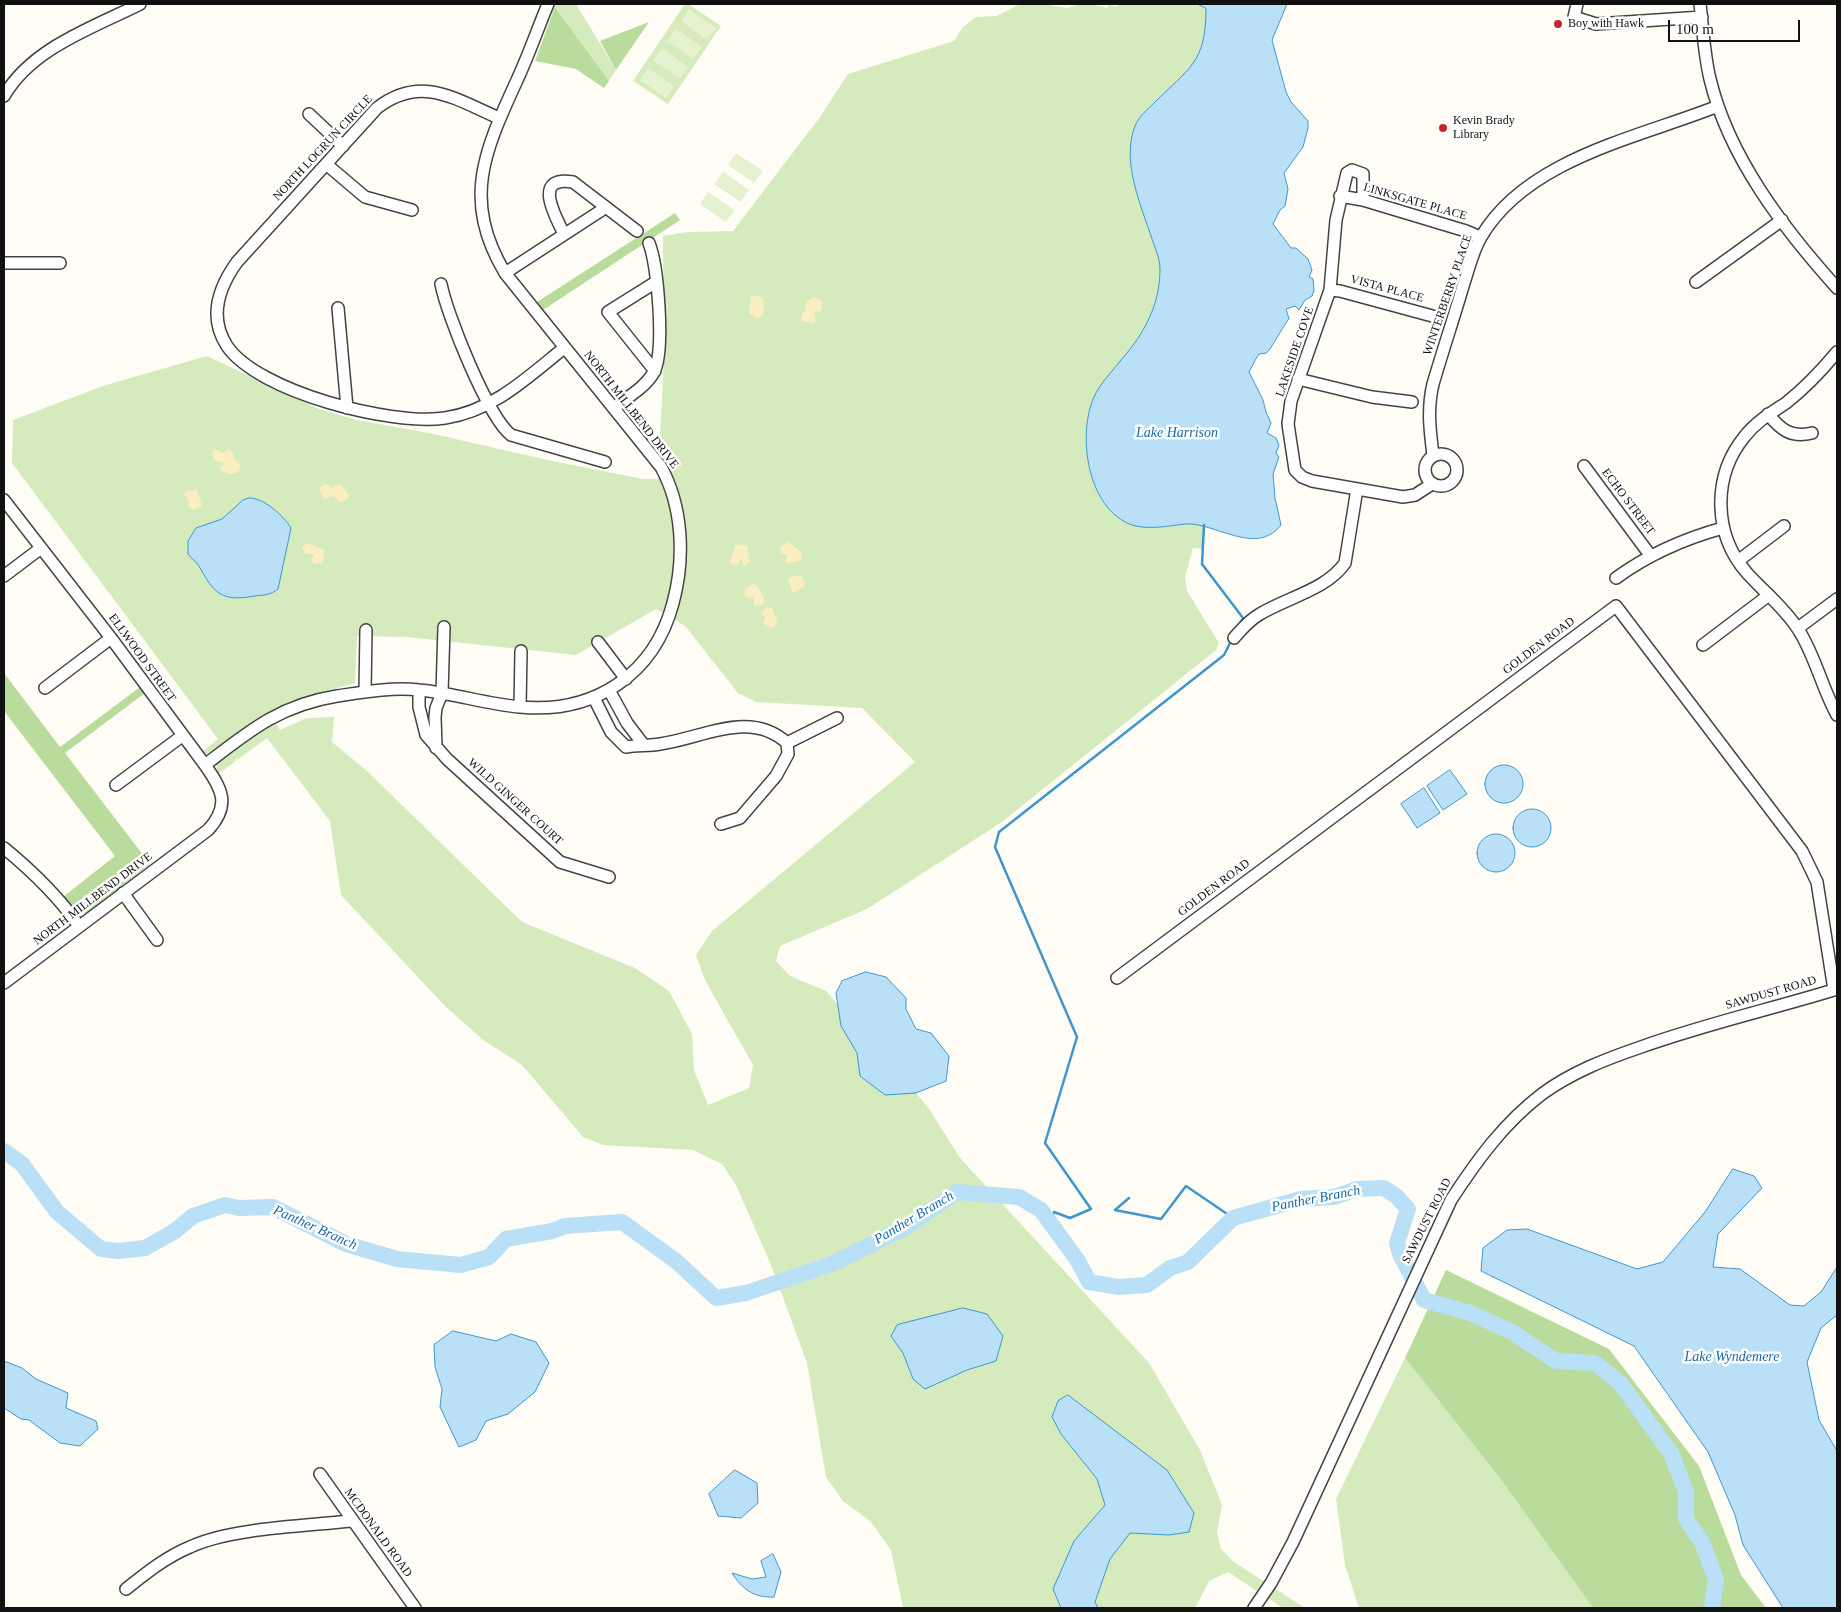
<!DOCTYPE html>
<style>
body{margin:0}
#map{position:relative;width:1841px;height:1612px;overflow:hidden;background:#fffdf5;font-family:Georgia,serif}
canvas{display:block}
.frame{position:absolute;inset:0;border:5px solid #111;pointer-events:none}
.scale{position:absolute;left:1668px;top:20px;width:132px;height:22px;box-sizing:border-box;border:2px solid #111;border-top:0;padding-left:6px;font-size:15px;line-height:18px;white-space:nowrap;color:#111;-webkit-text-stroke:4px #fff;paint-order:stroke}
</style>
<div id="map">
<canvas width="1841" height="1612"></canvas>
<div class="frame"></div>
<div class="scale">100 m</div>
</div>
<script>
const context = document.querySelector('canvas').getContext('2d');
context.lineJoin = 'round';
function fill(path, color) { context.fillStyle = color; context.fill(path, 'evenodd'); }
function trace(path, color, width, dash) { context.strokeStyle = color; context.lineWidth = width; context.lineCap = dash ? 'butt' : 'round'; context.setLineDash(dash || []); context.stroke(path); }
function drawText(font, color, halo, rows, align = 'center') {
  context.font = font + ' Georgia,serif'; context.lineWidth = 5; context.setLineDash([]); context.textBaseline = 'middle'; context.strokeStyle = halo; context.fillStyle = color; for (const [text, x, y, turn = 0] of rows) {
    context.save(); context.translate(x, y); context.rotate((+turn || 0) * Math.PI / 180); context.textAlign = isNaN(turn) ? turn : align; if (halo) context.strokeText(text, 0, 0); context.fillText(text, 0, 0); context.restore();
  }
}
fill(new Path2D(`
 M556 4H576L616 70 609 81 555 7Z
 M685 4H688L721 26 668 104 633 81Z
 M1044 4 1067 8C1081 2 1092 4 1107 8L1109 5 1117 7 1119 4H1226L1216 357 1203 549 1193 548 1185 577 1187 591 1219 643 1216 650 1002 822 867 909 780 946 776 961 790 976 826 991 928 1107 960 1158 1149 1363 1200 1450 1222 1505 1217 1532 1221 1549 1234 1562 1305 1608H1283L1228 1572 1209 1581 1195 1608H903L891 1550 870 1521 843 1501 826 1477 807 1363 771 1265 736 1185 722 1164 693 1150 603 1145 583 1137 522 1065 483 1040 445 1006 341 895 330 821 267 738 218 774 216 763 261 729 257 720 215 752 206 754 202 752 218 739 12 463 13 420 106 385 207 356 319 409 357 420 434 434 543 459 643 479H658L664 357 663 236 688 232 733 231 820 117 848 74 954 41 963 27 976 17 997 16 1018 5ZM656 609 685 626 738 693 756 702 862 708 915 762 712 931 696 955 705 980 753 1065 749 1088 708 1105 694 1070 692 1034 669 991 635 968 522 922 367 771 332 742 334 717 307 718 280 730 269 712 290 701 355 683 357 636 407 637 576 655Z
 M1405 1358 1499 1477 1593 1608H1359L1345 1565 1336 1499Z`), '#d5ebbd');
fill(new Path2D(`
 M555 7 609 81 604 88 576 69 535 61Z
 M649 22 616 70 600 41Z
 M675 213 680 220 543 310 537 302Z
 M4 673 60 747 140 687 145 693 65 753 150 864 87 913H78L63 897 115 856 4 711Z
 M1446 1270 1609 1349 1699 1466 1741 1575 1766 1608H1593L1499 1477 1405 1358Z`), '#b9dc9c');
fill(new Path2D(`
 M755 295C767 298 764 305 763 315L757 319 749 313 751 297Z
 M813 297 821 300 823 307 820 312 814 311 816 320 814 323 802 321 801 316 806 309V302Z
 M215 449 223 453 228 449 232 451 235 460 241 466 238 472 231 474 221 471V466L227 464 214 460 212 454Z
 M324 484 329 485 332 489 335 485 340 484 348 494 349 498 341 503 334 496 324 499 319 488Z
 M197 490 202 506 194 510 188 507 189 501 184 494 188 491Z
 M788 542 801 552 802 560 789 564 785 561 788 555 781 554 780 548Z
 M308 543 324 550 323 563 314 564 311 560 314 555 304 553 302 547Z
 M741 544 747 546 750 562 744 566 741 558 739 563 734 565 730 562 735 546Z
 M794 576H801L805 582 804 587 793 593 788 580Z
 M752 584 757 585 765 601 762 605 754 606V596L749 599 744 596 745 589Z
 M766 607 772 608 777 620 775 626 771 628 763 623 766 617 762 616 761 612Z`), '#fbeec1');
fill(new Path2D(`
 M689 9 716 28 707 40 681 21Z
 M676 29 702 47 693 59 667 41Z
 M662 48 688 67 680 79 653 60Z
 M648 68 674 86 666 98 640 80Z
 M736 153 763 171 754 183 728 165Z
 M723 172 749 190 740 202 714 184Z
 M708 192 735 210 726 222 700 204Z`), '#e6f2cf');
const water = new Path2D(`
 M1198 4H1287L1272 40 1286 92 1291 102 1308 121V128L1303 147 1284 173 1288 189 1285 206 1280 210 1273 224 1291 248H1296L1308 259 1312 270 1309 277 1313 279 1314 290 1312 296 1305 300 1299 310 1295 306 1286 309 1289 319C1284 324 1270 352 1266 353 1263 354 1261 353 1258 355L1249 372 1263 400 1266 412 1271 423 1267 433 1276 438 1279 445 1276 453 1279 457 1273 474 1275 498 1281 525C1256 557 1215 522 1185 524 1169 526 1148 530 1132 525 1087 509 1077 435 1094 397 1100 383 1112 372 1121 360 1144 334 1160 305 1160 269 1160 259 1155 248 1152 239 1141 205 1121 162 1135 126 1139 116 1147 110 1154 103 1189 68 1206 63 1206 9Z
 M249 498C263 497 284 516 291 528L278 589C271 595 264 595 255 596 222 602 214 594 199 566 196 561 191 559 188 554V541L196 528 222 519 243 500Z
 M1485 784a19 19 0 1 1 38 0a19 19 0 1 1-38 0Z
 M1450 770 1467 794 1443 810 1427 786Z
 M1424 788 1440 813 1417 828 1401 804Z
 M1513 828a19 19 0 1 1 38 0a19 19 0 1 1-38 0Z
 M1477 853a19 19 0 1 1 38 0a19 19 0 1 1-38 0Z
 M866 972 886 977 906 998V1009L916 1029 931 1033 949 1056 946 1081 916 1093 885 1095 860 1076 857 1053 841 1026 836 993 842 981Z
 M1733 1169 1754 1176 1762 1188 1718 1234 1713 1267 1740 1269 1790 1305 1804 1306 1821 1292 1837 1267V1315L1821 1328 1807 1362 1819 1420 1837 1451V1608H1783L1743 1545 1735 1515 1708 1452 1634 1346 1481 1271 1483 1248 1507 1230 1527 1229 1637 1269 1663 1262 1705 1212Z
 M963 1308 987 1314 1003 1336 996 1361 967 1370 925 1389 913 1379 903 1353 891 1336 897 1325Z
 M453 1331 496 1341 511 1334 536 1342 549 1363 535 1392 508 1414 486 1421 476 1440 459 1447 440 1407 442 1389 435 1367 434 1345Z
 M4 1361 22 1368 36 1379 68 1393 66 1408 96 1421 98 1429 80 1446 60 1443 29 1420 21 1419 4 1408Z
 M1068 1395 1167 1470 1194 1513 1189 1532 1169 1535 1130 1533 1110 1559 1095 1602 1098 1608H1061L1053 1589 1074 1541 1105 1505 1097 1479 1061 1434 1052 1417 1058 1401Z
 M735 1470 757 1483 758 1503 741 1518 718 1516 709 1494Z
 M773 1554 781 1572 774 1597C754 1598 742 1589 732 1573L752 1579 766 1577 761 1561Z`);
fill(water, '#b9e0f7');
trace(water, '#3f96cf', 1);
trace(new Path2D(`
 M1204 525 1202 564 1243 618 1239 625
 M1129 1198 1115 1210 1161 1219 1186 1186 1233 1218
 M1051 1221 1054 1212 1070 1218 1091 1209 1045 1143 1077 1037 995 847 999 832 1224 655 1231 641`), '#3f96cf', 2.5);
trace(new Path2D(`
 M4 1151 22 1164 57 1212 101 1249 118 1251 145 1248 175 1231 193 1216 225 1205 239 1208 273 1207 346 1244 397 1259 461 1265 489 1257 506 1239 552 1231 565 1226 622 1222 676 1261 716 1298 746 1293 832 1264 908 1226 957 1192 1019 1197 1041 1210 1078 1261 1089 1282 1119 1287 1147 1285 1170 1268 1188 1262 1233 1218 1301 1199 1334 1197 1357 1189 1384 1188 1396 1196 1408 1209 1397 1243 1400 1254 1424 1300 1470 1313 1512 1332 1556 1361 1595 1363 1620 1383 1671 1453 1686 1492V1519L1702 1542 1716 1580 1712 1608`), '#b9e0f7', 16);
const minor = new Path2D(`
 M1577 4 1574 17 1596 24 1702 17
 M1700 4C1703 29 1704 54 1710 79 1729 158 1784 229 1837 288
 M4 96C32 48 92 28 140 4
 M309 114 343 146
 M499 118C455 99 421 74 377 108L237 262C219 287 208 317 227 346 258 392 392 426 445 418 493 411 528 377 564 348
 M326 164 365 197 412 210
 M1340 196 1363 200 1466 231 1480 237
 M1363 200V174L1352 170 1347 173 1336 220 1330 290 1291 401 1288 424 1295 470 1302 477 1312 481 1403 497 1415 495 1432 484
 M564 234C555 216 532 175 573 182L637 231
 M4 263H60
 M505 273 605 208
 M1696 282 1782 220
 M441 284C447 315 488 417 511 435L605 462
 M1330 290 1340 291 1436 317
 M338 308 347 408
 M1837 352C1822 370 1805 388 1786 403 1771 413 1756 422 1745 436 1712 476 1713 534 1747 573 1763 591 1784 607 1798 629 1815 655 1822 688 1837 715
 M655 371 608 312 656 282
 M1298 379 1372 397 1412 402
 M614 408C627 397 645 388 654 372 665 350 658 266 649 243
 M1768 414C1781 430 1791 438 1812 433
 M1425 470a16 16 0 1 1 32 0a16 16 0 1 1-32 0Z
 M1433 455C1430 431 1427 409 1433 384 1443 350 1454 317 1464 283 1469 268 1473 250 1481 237 1527 158 1641 137 1718 106
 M1584 466 1650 555
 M4 500 111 638 205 765C222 789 231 805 208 830L4 983
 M1738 561 1784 526
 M4 576 41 548
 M1616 578C1649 554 1683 539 1723 528
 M1798 628 1837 599
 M1234 638C1242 629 1249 620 1260 614 1288 597 1326 590 1345 563L1357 489
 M598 642 626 679
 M1703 645 1769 595
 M45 688 111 638
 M419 690V707L426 735 447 759 560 862 609 877
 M609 690 627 723 643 744
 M365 692 366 630
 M594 698 611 732 626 747C637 745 649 746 660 744 703 738 750 709 787 743L788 754 776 776 740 818 721 824
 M520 707 521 651
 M787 743 837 718
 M436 748 435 717 436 708 442 693 444 627
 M205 765C249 731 280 705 337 696 364 692 392 687 419 690 453 693 486 704 520 707 594 714 654 675 673 603 685 559 683 507 661 467L505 273C461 199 485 150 518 78 529 54 538 28 548 4
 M116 785 182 736
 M4 848C32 871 58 896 79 926
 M123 893 157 940
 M1117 978 1616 606 1802 851 1817 882 1834 990
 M320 1474 415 1608
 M126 1589C146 1573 166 1557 190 1547 230 1528 306 1526 351 1521
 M1254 1608 1271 1583 1293 1542 1451 1200C1477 1160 1504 1123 1542 1094 1572 1072 1606 1059 1641 1047 1705 1024 1772 1009 1837 989`);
trace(minor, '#444', 14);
trace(minor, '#fff', 11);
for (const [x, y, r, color] of [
 [1558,24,5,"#c4262e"],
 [1443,128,5,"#c4262e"]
]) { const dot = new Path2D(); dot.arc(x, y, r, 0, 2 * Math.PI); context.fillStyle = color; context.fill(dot); trace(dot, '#fff', 2); }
drawText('12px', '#111', '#fff', [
 ["Boy with Hawk",1568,24],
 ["Kevin Brady",1453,121],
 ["Library",1453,135]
], 'left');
drawText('12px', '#111', '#fff', [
 ["NORTH LOGRUN CIRCLE",323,148,-47],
 ["LINKSGATE PLACE",1415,202,16],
 ["VISTA PLACE",1387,289,15],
 ["WINTERBERRY PLACE",1448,295,-71],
 ["LAKESIDE COVE",1295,352,-71],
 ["NORTH MILLBEND DRIVE",631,410,52],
 ["ECHO STREET",1628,502,53],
 ["GOLDEN ROAD",1539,646,-37],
 ["ELLWOOD STREET",142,658,54],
 ["WILD GINGER COURT",515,802,42],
 ["GOLDEN ROAD",1214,888,-37],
 ["NORTH MILLBEND DRIVE",93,899,-37],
 ["SAWDUST ROAD",1771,993,-16],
 ["SAWDUST ROAD",1427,1221,-63],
 ["MCDONALD ROAD",378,1533,54]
]);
drawText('italic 14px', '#1768a6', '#fff', [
 ["Lake Harrison",1177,433],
 ["Panther Branch",1316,1199,-11],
 ["Panther Branch",914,1218,-31],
 ["Panther Branch",315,1228,24],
 ["Lake Wyndemere",1732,1357]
]);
</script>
